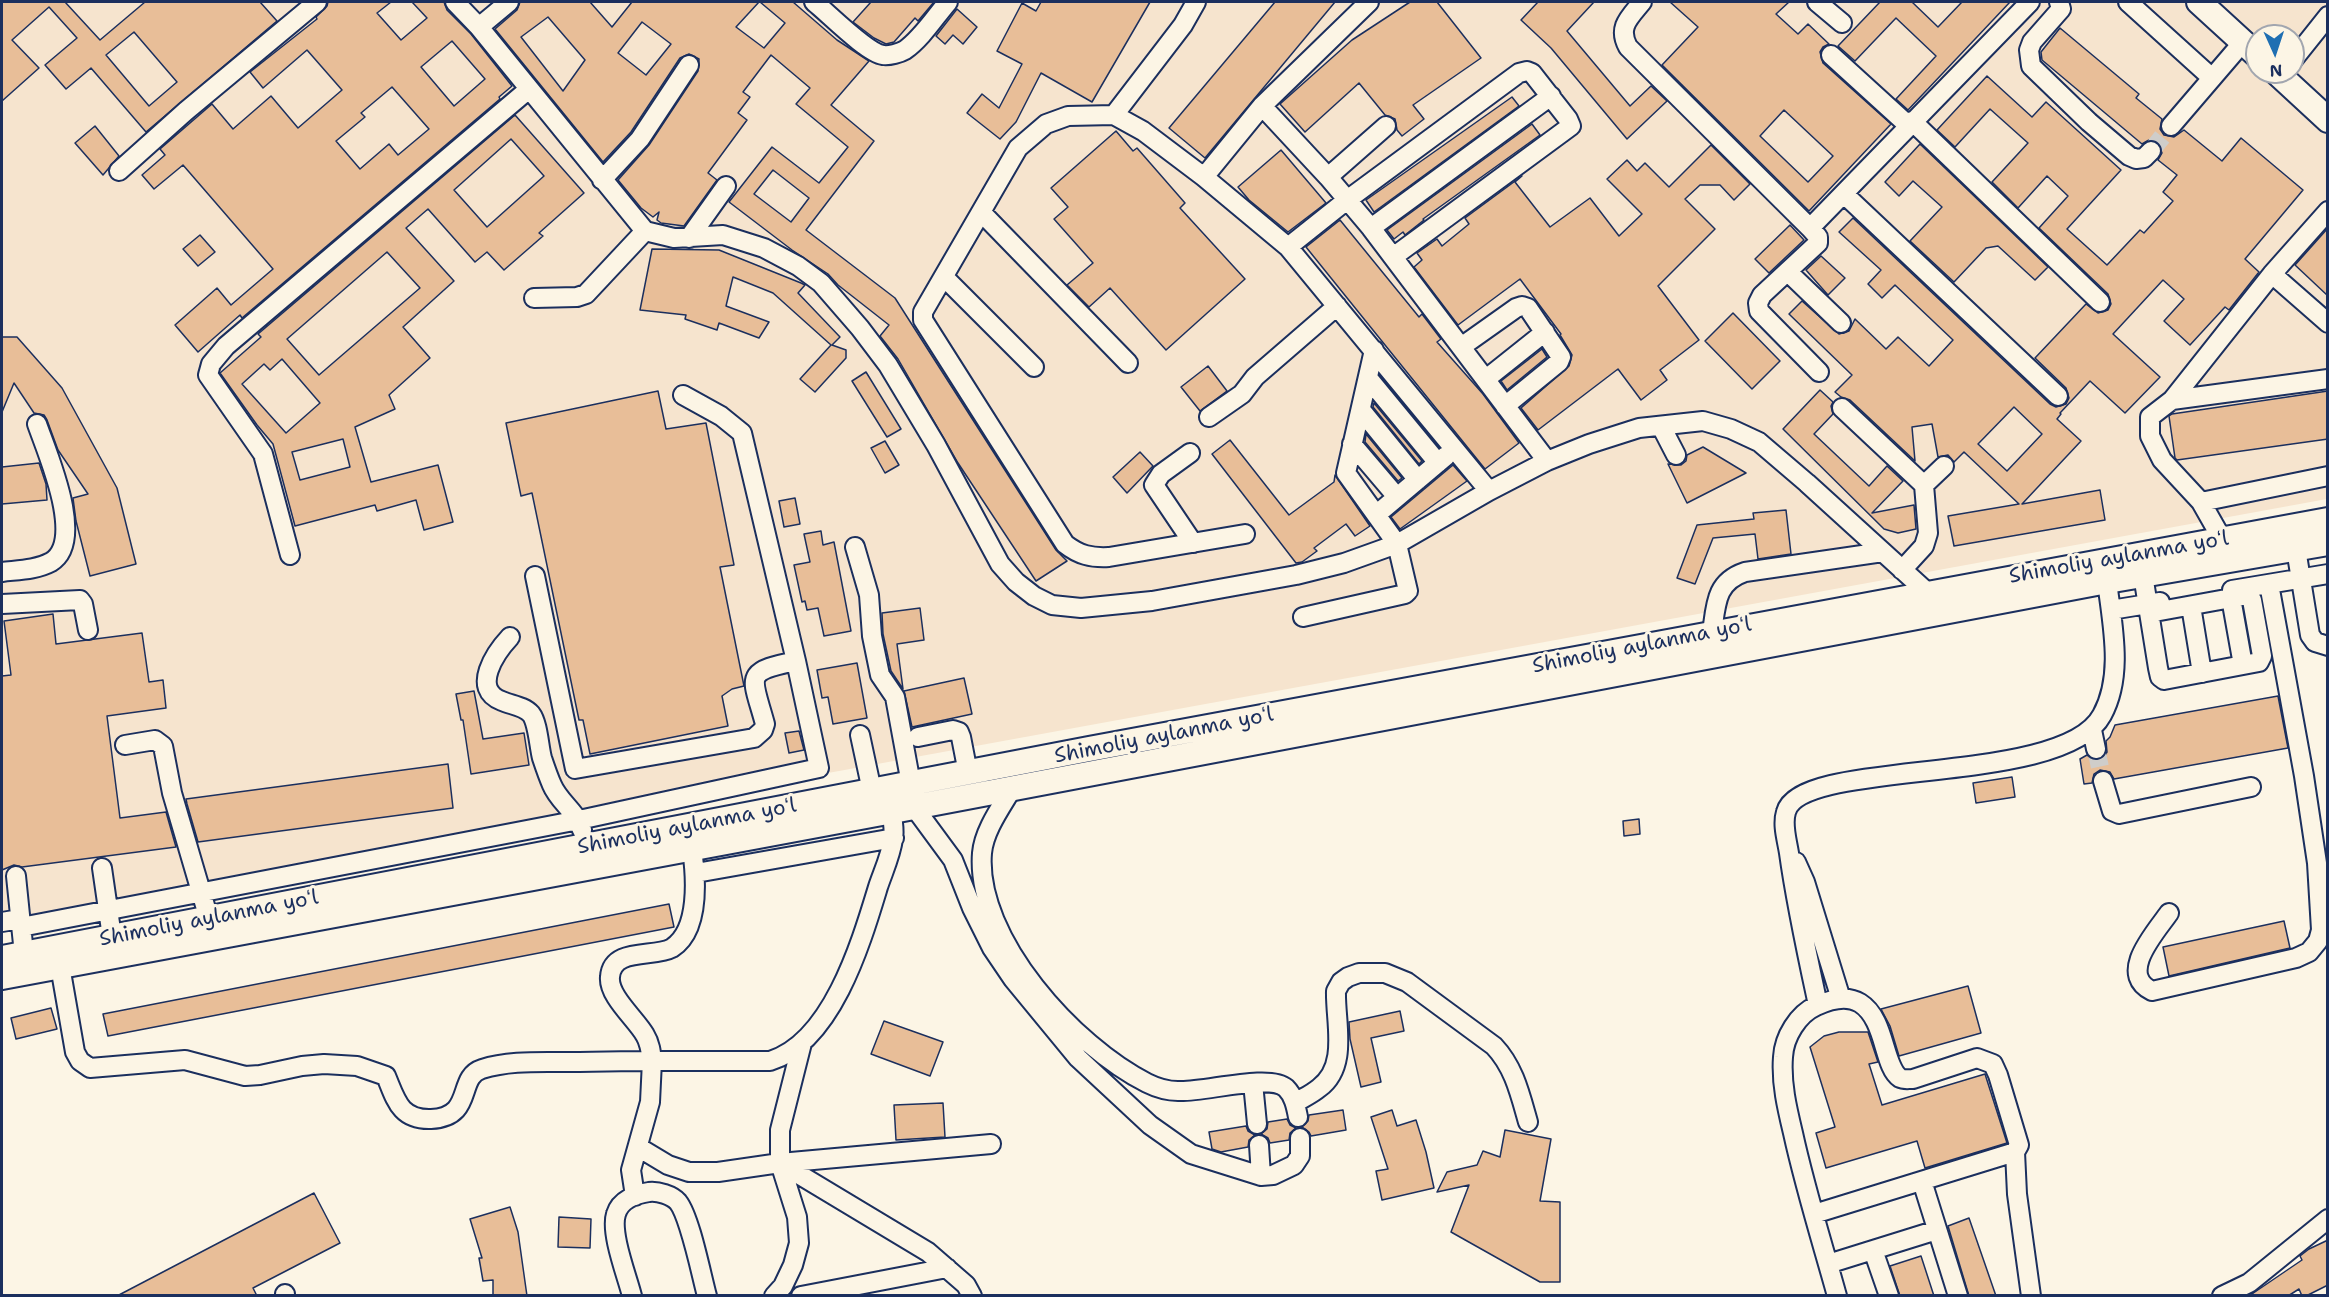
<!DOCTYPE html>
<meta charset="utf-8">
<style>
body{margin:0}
#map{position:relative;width:2329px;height:1297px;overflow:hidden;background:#fcf5e5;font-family:"Shantell Sans",sans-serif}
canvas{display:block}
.frame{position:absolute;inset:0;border:3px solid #1b2f5e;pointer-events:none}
.north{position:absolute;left:2245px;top:24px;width:60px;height:60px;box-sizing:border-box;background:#fcf5e5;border:2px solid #a2a6af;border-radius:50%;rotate:177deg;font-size:16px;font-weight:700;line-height:24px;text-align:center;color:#1b2f5e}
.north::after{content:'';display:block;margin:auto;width:21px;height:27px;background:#1f6fb2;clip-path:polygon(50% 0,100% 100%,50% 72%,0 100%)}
</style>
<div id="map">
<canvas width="2329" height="1297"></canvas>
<div class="frame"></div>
<div class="north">N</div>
</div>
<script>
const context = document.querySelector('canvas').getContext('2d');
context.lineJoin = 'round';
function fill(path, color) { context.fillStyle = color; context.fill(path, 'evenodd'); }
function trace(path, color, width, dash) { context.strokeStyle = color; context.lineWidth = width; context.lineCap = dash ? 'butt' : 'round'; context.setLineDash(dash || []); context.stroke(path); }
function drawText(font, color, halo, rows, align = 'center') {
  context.font = font + ' "Shantell Sans",sans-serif'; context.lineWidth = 6; context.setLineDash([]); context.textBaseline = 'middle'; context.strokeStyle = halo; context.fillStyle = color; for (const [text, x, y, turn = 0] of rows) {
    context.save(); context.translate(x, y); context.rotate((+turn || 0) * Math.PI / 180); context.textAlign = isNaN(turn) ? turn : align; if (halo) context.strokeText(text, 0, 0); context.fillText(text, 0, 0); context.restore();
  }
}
fill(new Path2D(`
 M2 2H2327V499L2 924ZM2257 36H2293V72H2257Z`), '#f6e4ce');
const building = new Path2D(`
 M2 2H65L100 40 145 2H260L277 21 146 132 91 68 66 89 45 65 77 38 49 7 12 40 39 68 2 101ZM134 32 177 82 149 106 106 55Z
 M328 2H391L377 13 401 40 427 18 412 2H444L447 10 471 34 512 86 499 97 500 99 242 318 240 315 198 352 175 325 217 288 231 305 273 269 183 165 154 189 142 175 165 155 160 149 212 104 233 129 271 96 298 128 342 90 307 50 263 88 250 72 317 19 316 17 327 6ZM452 41 485 79 454 106 421 67ZM392 87 429 129 398 155 389 144 360 169 336 141 365 117 361 113Z
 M520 2H590L612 27 632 2H759L736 27 764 48 785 23 760 2H793L837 40 869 61 831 105 874 141 806 230 895 298 1056 550 1067 561 1036 581 958 463 898 359 880 336 889 325 838 285 828 274 792 250 729 202 772 147 819 183 848 147 796 104 810 88 771 55 743 92 750 97 738 113 747 120 708 173 717 180 684 226 661 223 657 220 659 212 653 217 641 208 618 180 649 145 698 71 699 59 689 54 680 58 631 132 603 162 495 29 517 10ZM548 17 585 60 563 91 521 37ZM642 22 671 44 646 75 618 53ZM773 170 809 198 791 222 754 194Z
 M871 2H934L918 21 915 18 894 42 886 44 874 38 853 22Z
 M1041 2H1150L1092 102 1041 73 1016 122 1000 139 967 113 982 94 999 108 1022 64 997 51 1022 3 1036 11Z
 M1275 2H1335L1205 158 1169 128Z
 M1410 2H1437L1481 58 1413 105 1424 119 1402 136 1397 130 1395 119 1385 115 1359 83 1305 132 1280 104 1352 40Z
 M1538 2H1594L1567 31 1630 106 1651 86 1667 101 1627 139 1551 48 1521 20Z
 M1670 2H1789L1776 14 1798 34 1808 24 1829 44 1823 47 1820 52 1823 63 1891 124 1809 211 1662 65 1698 27ZM1784 110 1833 156 1808 182 1760 136Z
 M1880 2H1912L1938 27 1962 2H2010L1908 110 1896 99 1936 56 1896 18 1855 61 1838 46Z
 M957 9 977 27 963 44 953 35 945 44 936 36Z
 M2060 28 2139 94 2136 98 2162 119 2160 129 2164 135 2174 137 2184 130 2222 161 2241 138 2303 190 2245 259 2259 272 2229 310 2225 307 2190 345 2164 321 2184 299 2163 280 2113 334 2160 377 2125 413 2090 381 2060 413 2061 414 2057 419 2081 441 2022 504 2100 490 2105 520 1954 546 1948 516 2019 504 1964 452 1954 462 1948 455 1938 457 1932 424 1912 427 1915 461 1850 400 1841 397 1835 392 1852 375 1789 314 1802 301 1839 334 1849 331 1855 319 1886 349 1898 337 1929 366 1953 340 1895 285 1882 298 1868 284 1881 270 1839 232 1853 218 2050 404 2056 407 2066 404 2069 398 2066 388 2035 358 2086 304 2098 313 2108 310 2111 304 2108 294 2039 228 2068 196 2047 176 2018 208 1992 182 2028 143 1990 109 1955 147 1937 130 1987 76 2032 117 2046 102 2121 170 2067 229 2107 265 2140 230 2144 233 2173 201 2163 192 2177 175 2158 160 2162 153 2158 143 2149 140 2142 144 2042 60 2041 52ZM2014 407 2042 434 2007 471 1978 444Z
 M1512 97 1519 106 1374 212 1366 200Z
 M515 115 584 193 539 233 543 236 504 270 487 252 475 262 428 209 406 228 454 281 403 327 430 358 389 395 395 409 355 427 371 482 438 465 453 522 424 530 416 500 377 511 375 505 295 526 273 444 257 425 220 373 261 337 258 334ZM511 139 544 176 487 227 454 190ZM387 252 420 288 319 375 287 339ZM282 359 320 403 286 433 242 384 264 364 270 370ZM343 439 350 467 300 480 292 452Z
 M1532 124 1540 135 1423 219 1424 220 1405 235 1403 232 1394 239 1387 230Z
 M95 126 119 156 103 175 75 143Z
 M1116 131 1133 151 1137 148 1185 203 1180 208 1245 279 1166 350 1110 288 1089 307 1067 285 1093 263 1054 219 1068 207 1051 188Z
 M1920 144 2048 267 2035 280 1998 246 1986 248 1954 282 1910 241 1942 207 1913 181 1899 196 1885 182Z
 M1711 145 1750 184 1734 200 1720 185H1700L1685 199 1715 229 1658 286 1699 340 1660 370 1667 380 1641 400 1618 369 1538 430 1521 408 1569 366 1572 355 1560 335 1561 334 1520 279 1458 325 1414 267 1422 260 1417 253 1437 239 1442 246 1469 224 1465 218 1522 176 1515 182 1550 227 1590 198 1619 236 1642 214 1607 179 1627 160 1637 171 1645 163 1669 187Z
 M1281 150 1326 203 1288 232 1249 200 1238 187Z
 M1340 220 1419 317 1422 314 1441 339 1437 342 1483 394 1519 443 1485 469 1306 247Z
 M1790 225 1804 240 1769 273 1755 259Z
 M2328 228V296L2295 265Z
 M200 235 215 252 198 266 183 249Z
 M652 249 719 250 801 283 805 285 798 293 840 337 832 345 846 350V358L815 392 800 379 831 345 773 293 733 277 726 306 769 322 759 338 719 323 717 330 685 319 686 315 640 310Z
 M1821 256 1845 278 1828 295 1806 270Z
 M1733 313 1780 361 1752 389 1705 341Z
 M2 337H17L62 388 117 488 136 564 90 576 76 521 73 498 88 494 58 450 47 420 44 415 34 413 14 383 2 412Z
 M1542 349 1547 357 1507 390 1501 381Z
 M1208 366 1227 391 1200 411 1181 387Z
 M866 372 901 429 887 437 852 381Z
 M1820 390 1833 402 1831 406 1833 414 1814 434 1869 486 1887 466 1903 481 1872 513 1914 505 1916 529 1898 533 1884 529 1783 429Z
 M658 391 666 429 706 423 734 565 720 567 744 686 732 689 722 696 728 726 590 754 583 720H579L532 493 521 496 506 423Z
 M2328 391V439L2177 460 2175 458 2169 416 2172 414Z
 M1374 403 1422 461 1419 464 1373 407Z
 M1366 434 1402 478 1398 481 1365 442Z
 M1230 440 1289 515 1334 482 1335 475 1370 526 1355 536 1346 524 1314 548 1317 551 1302 562 1296 563 1212 454Z
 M885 441 899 465 885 473 871 448Z
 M1703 447 1746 473 1687 503 1668 464 1681 465 1686 461 1687 455Z
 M1140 452 1153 466 1127 493 1113 477Z
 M39 463 46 484 47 500 2 504V467Z
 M1453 465 1467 481 1400 529 1391 517Z
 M795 498 800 524 784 527 779 501Z
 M1786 510 1791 554 1758 559 1755 534 1713 538 1695 584 1677 578 1697 525 1754 519 1753 513Z
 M821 531 823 545 834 542 851 631 824 636 818 608 807 610 805 601 802 602 794 565 810 562 804 534Z
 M920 608 924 640 897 644 903 689 891 671 883 634 882 613Z
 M53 614 56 644 142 633 149 682 163 680 166 708 107 716 120 818 166 812 176 847 22 867 14 865 2 870V676L11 675 4 621Z
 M857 663 867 718 833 724 828 697 822 698 817 670Z
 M964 678 972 714 912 727 904 691Z
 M474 691 483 739 524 733 529 765 471 774 463 720H461L456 694Z
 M2278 696 2288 748 2114 779 2110 772 2100 770 2094 774 2092 783 2084 784 2080 759 2087 755 2093 760 2104 757 2107 752 2106 741 2110 737 2115 725Z
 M799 731 804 750 789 753 785 733Z
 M448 764 453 808 198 842 187 804 186 799Z
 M2012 777 2015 797 1976 803 1973 783Z
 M1639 819 1640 834 1624 836 1623 821Z
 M669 904 674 927 108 1036 103 1014Z
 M2284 921 2290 948 2169 976 2163 947Z
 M1968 986 1981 1033 1899 1056 1890 1026 1881 1009Z
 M51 1008 57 1029 16 1039 11 1018Z
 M1400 1011 1404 1031 1371 1038 1381 1082 1361 1087 1350 1039 1349 1022Z
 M884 1021 943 1042 930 1076 871 1054Z
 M1839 1032H1868L1878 1062 1869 1064 1882 1105 1985 1074 2007 1143 1925 1168 1917 1141 1826 1168 1816 1133 1835 1127 1810 1047 1824 1036Z
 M943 1103 945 1137 896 1140 894 1105Z
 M1343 1110 1346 1130 1311 1136 1309 1132 1302 1127 1308 1121 1309 1115Z
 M1392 1110 1397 1126 1416 1120 1426 1152 1434 1188 1382 1200 1376 1171 1388 1169 1371 1117Z
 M1287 1119 1290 1125 1296 1128 1290 1133 1289 1140 1270 1143 1268 1138 1261 1134 1267 1129 1268 1122Z
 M1246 1126 1248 1131 1255 1135 1249 1140 1248 1147 1221 1152 1212 1149 1209 1132Z
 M1505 1130 1551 1139 1540 1201 1560 1202V1282H1540L1451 1232 1469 1185 1437 1192 1447 1172 1477 1165 1483 1151 1500 1157Z
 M314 1193 340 1243 253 1288 257 1296H117Z
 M510 1207 518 1232 527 1296H493V1280L483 1281 479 1258H482L470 1219Z
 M559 1217 591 1219 590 1248 558 1247Z
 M1969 1218 1996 1296H1969L1948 1226Z
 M2328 1240V1285L2306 1296H2302L2299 1289 2288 1296H2249L2302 1260 2300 1256 2309 1249Z
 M1921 1256 1934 1296H1900L1890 1266Z`);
fill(building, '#e8be98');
trace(building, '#1b2f5e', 1.5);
trace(new Path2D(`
 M2151 151 2171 126
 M2096 749 2103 781`), '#cfcdca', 18, [18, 9]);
const minor = new Path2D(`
 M455 2 479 27 645 231 674 238 723 235 764 248 798 266 821 283 860 328 888 365 936 445 1000 564 1016 582 1034 596 1052 605 1081 608 1152 601 1296 575 1344 563 1397 544 1489 491 1547 461 1589 444 1639 428 1703 421 1731 429 1759 442 1807 483 1928 593
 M814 2C828 13 867 53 883 55 889 56 900 53 905 50 922 38 935 17 948 2
 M1196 2 1183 25 1114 115 1143 131 1204 177 1262 106 1369 2
 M1642 2C1630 17 1617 27 1628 47L1810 228
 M1817 2 1842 23
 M2059 2 2061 9 2032 42 2029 50 2031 66 2089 122 2129 156 2136 159 2144 158 2151 151
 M2128 2 2212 78
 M479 27 509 2
 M1831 55 1909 126
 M2293 60 2328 16
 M1262 106 1328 177 1371 228 1547 461
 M1114 115 1068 116 1046 124 1018 148 923 312V320L1065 544C1079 555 1091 558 1109 557L1245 534
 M1912 121 2100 302
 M2171 126 2243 42
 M119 171 186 111 317 2
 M1204 177 1288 247
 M1328 177 1386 126
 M602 180 640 139 689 65
 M1844 194 2058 396
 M981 212 1128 363
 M1371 228 1551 96
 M689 238 726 186
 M1393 257 1571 126 1568 119 1532 73 1527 71 1519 73 1347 200 1288 247 1489 491
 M1788 272 1841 323
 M2272 274 2328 323
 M944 277 1034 367
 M534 298 577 297 586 294 645 231
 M1461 347 1516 308 1522 306 1528 308 1561 357 1559 362 1505 406
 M1819 372 1759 311 1758 303 1762 295 1818 243V237L1810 228 2030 2
 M1368 378 1438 463
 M1486 379 1545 332
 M2172 400 2328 379
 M1842 408 1924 485
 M1361 410 1418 480
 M1209 417 1242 394 1255 377 1337 306
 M1661 426 1676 455
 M1352 444 1397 497
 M1190 453 1161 474 1154 485 1193 543
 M2201 502 2328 476
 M1376 515 1446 456
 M2222 539 2201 502 2162 460 2150 436V417L2172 400 2272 274 2328 211
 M855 547 869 595 872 636 880 675 895 697 911 784
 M2296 549 2310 635 2315 642 2328 646
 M290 555 263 454 208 375 211 364 226 346 529 89
 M1902 570 1924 546 1928 533 1924 485 1944 466
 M2 572C18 570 36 570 51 562 86 541 47 453 37 424
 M2143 575 2158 668 2160 677 2164 680 2259 662 2262 656 2252 600 2248 595 2149 613
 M535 576 575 769 754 738 763 730 765 724C752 676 742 672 796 661
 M2232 590 2328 574
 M2231 598 2243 665
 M2 604 80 600 83 604 88 630
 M2191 606 2202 673
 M2111 610 2160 602
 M1303 617 1405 594 1408 591 1397 544 1346 473 1374 350
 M1712 633C1716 605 1715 582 1745 572L1883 552
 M510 637C496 652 470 689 502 701 511 705 524 706 531 714 538 723 539 747 542 758 545 767 548 776 552 785 559 802 577 812 582 830
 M2092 730 2096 749
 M860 735 872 791
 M918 737 953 730 959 732 961 737 968 773
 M125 745 155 740 163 746 172 793 209 919
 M2103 781 2112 811 2119 814 2251 787
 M1013 787C1002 806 984 830 982 853 975 939 1075 1047 1147 1083 1157 1088 1167 1091 1178 1091 1202 1093 1269 1073 1286 1088 1294 1096 1296 1107 1298 1117
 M914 807 953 860 972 908 992 948 1013 979 1078 1058 1150 1125 1191 1154 1261 1176 1273 1175 1294 1165 1300 1156V1138
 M1796 862 1805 882 1841 999
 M102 868 112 937
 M696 873 894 838
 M16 876 24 954
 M2169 913C2155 933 2117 974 2152 991L2296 958 2309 952 2318 941 2321 930 2317 863 2304 776 2269 584
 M2 922 20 919
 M21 927 579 820 819 768 796 661 742 433 721 416 683 395
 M60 966 75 1052 80 1061 90 1068 185 1060 245 1076 260 1075 302 1066 324 1064 357 1066 386 1076C396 1100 400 1120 431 1119 475 1117 456 1077 482 1069 507 1061 535 1062 560 1062 591 1062 622 1061 652 1061 651 1052 650 1043 645 1035 636 1019 608 996 610 977 612 947 654 958 672 948 700 930 696 877 692 849
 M1818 1005C1807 954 1796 904 1789 853 1787 840 1782 825 1786 812 1800 757 2063 788 2102 715 2124 675 2112 624 2107 581
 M1253 1083 1257 1124
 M1295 1103C1303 1098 1312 1094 1319 1088 1349 1066 1335 1022 1336 991L1341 982 1348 977 1359 973H1385L1407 982 1494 1046C1514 1067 1520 1094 1528 1122
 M1259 1145 1261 1176
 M638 1147 668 1165 689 1172H718L780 1163 991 1144
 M2015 1152 2017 1194 2031 1296
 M780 1163 928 1252 966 1285 972 1296
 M1922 1181 1958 1296
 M635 1196 631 1170 650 1102 652 1061H770C832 1042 861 943 878 887 883 872 891 855 893 839 895 830 892 820 892 811
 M1814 1214 2015 1152 2019 1145 1998 1075 1993 1064 1977 1058 1913 1079C1908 1079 1904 1080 1900 1078 1883 1067 1886 1019 1860 1003 1847 995 1829 1000 1816 1006 1798 1014 1784 1037 1783 1057 1781 1083 1787 1108 1793 1133 1805 1188 1822 1242 1837 1296
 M1873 1250 1889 1296
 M1828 1264 1937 1230
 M285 1294V1296
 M632 1296C627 1276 610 1233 616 1214 620 1200 636 1194 649 1192 658 1191 672 1195 678 1202 690 1217 701 1274 707 1296
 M774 1296 783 1286 793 1265 799 1243 797 1217 780 1163V1130L802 1043
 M801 1296 947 1268
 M2222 1296 2249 1283 2328 1219`);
const major = new Path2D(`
 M2199 2 2257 55
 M2276 72 2328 120
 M2 958 1089 749 2328 520
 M2 977 914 807 2107 581 2328 543`);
trace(minor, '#1b2f5e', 22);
trace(major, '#1b2f5e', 28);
trace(minor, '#fcf5e5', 18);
trace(major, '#fcf5e5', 24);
drawText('21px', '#1b2f5e', '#fcf5e5', [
 ["Shimoliy aylanma yoʻl",2119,558,-10],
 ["Shimoliy aylanma yoʻl",1642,646,-11],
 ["Shimoliy aylanma yoʻl",1164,736,-11],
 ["Shimoliy aylanma yoʻl",687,827,-11],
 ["Shimoliy aylanma yoʻl",209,919,-11]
]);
</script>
